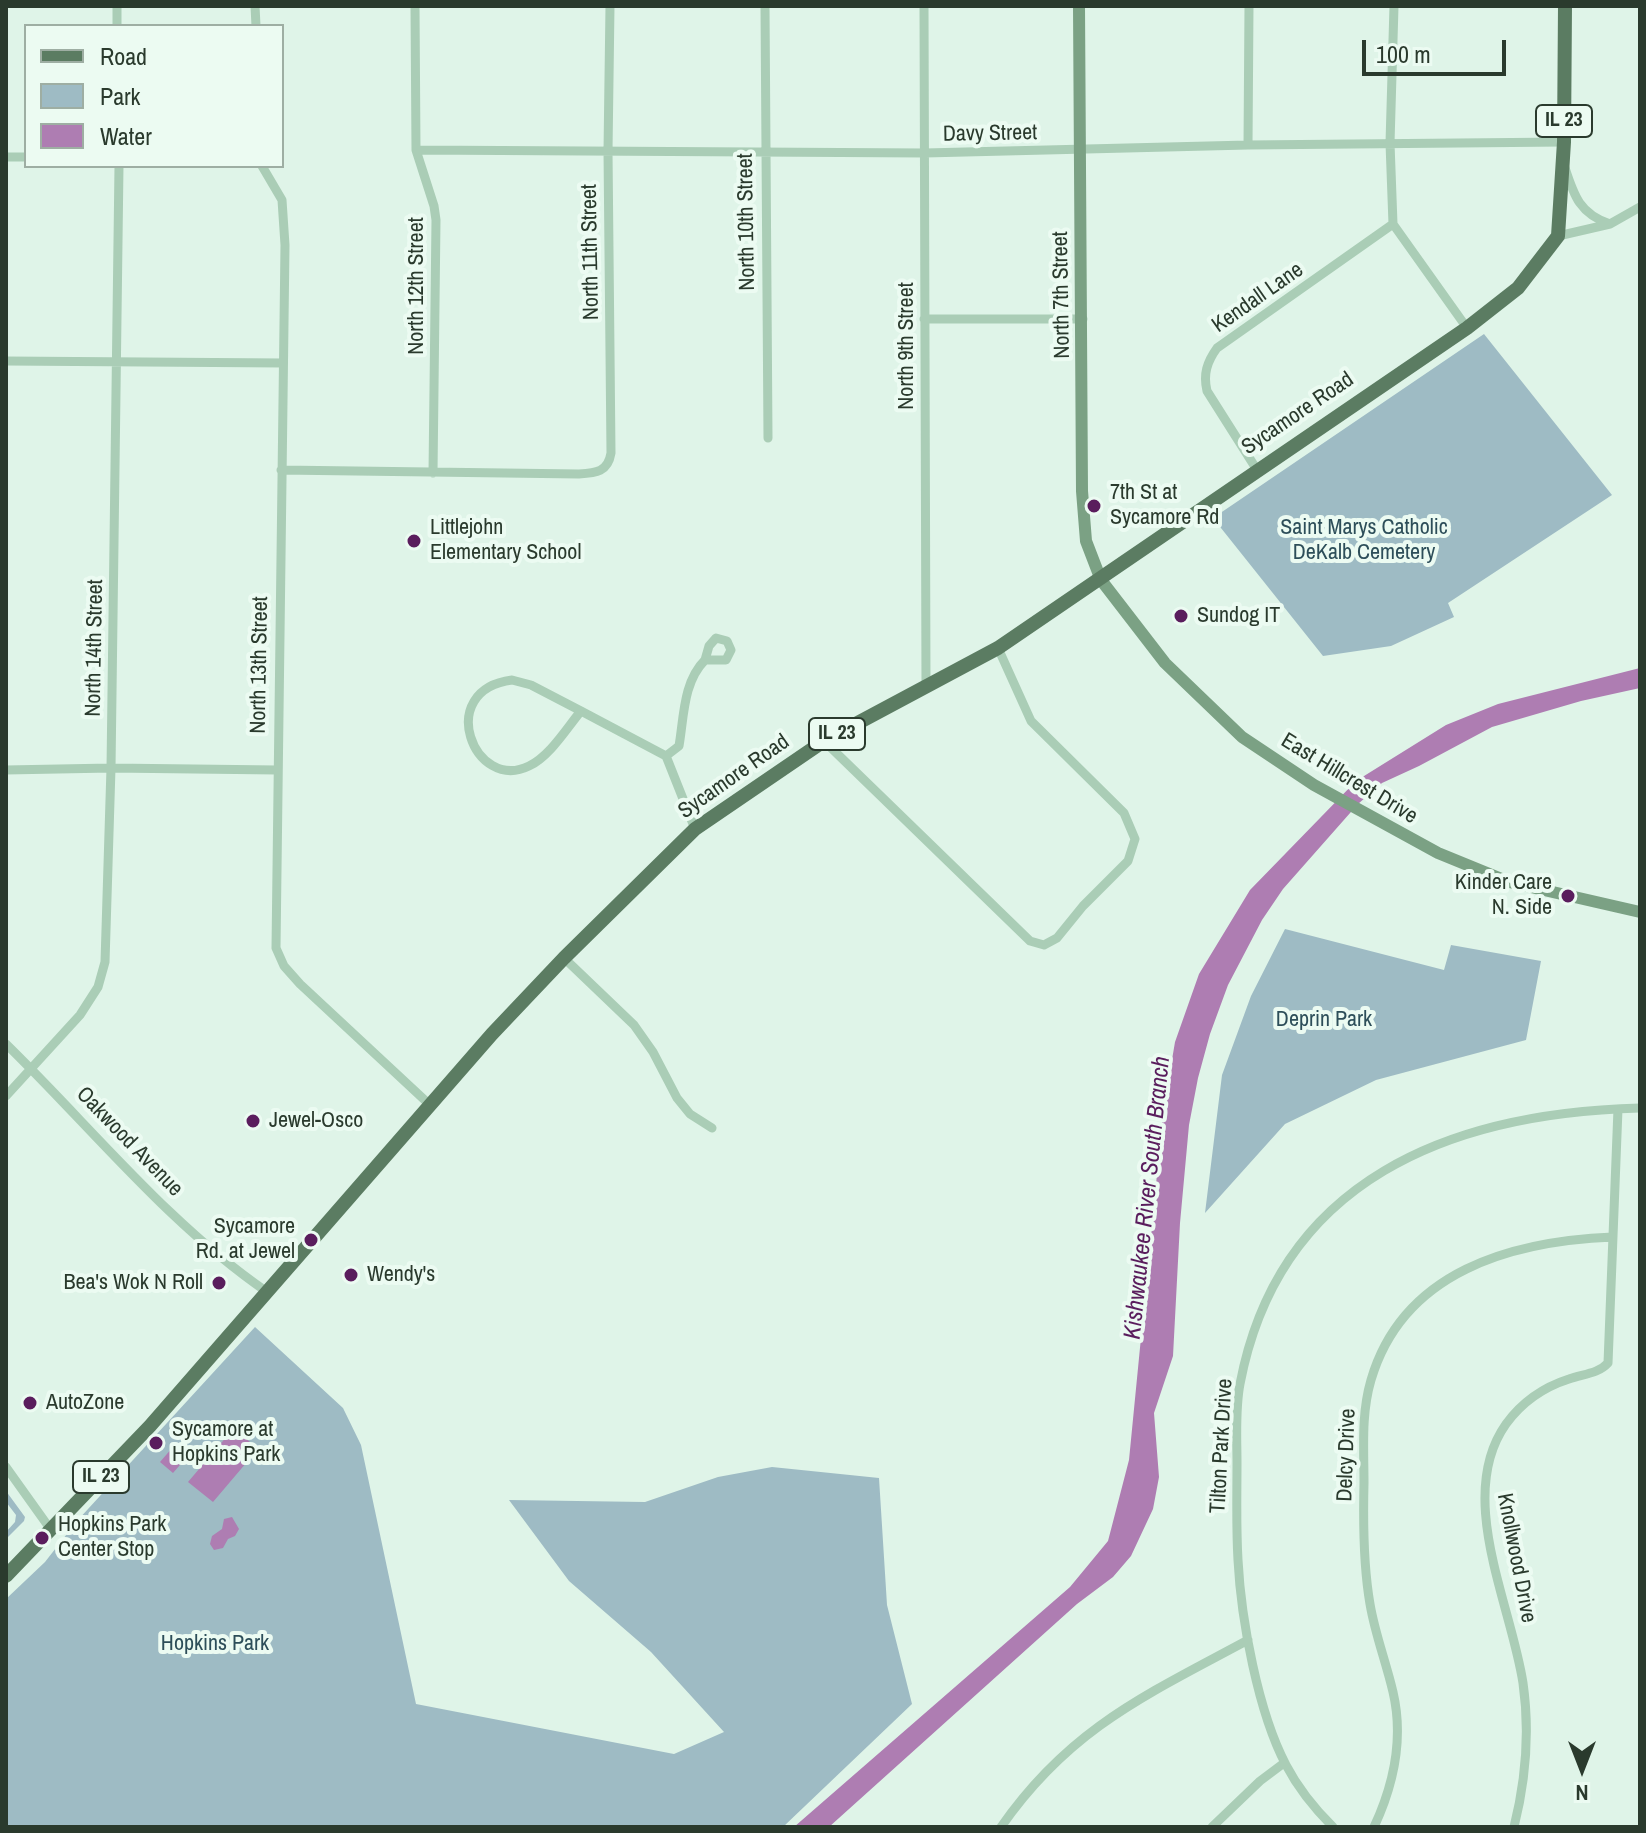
<!DOCTYPE html>
<style>
body{margin:0}
#map{position:relative;width:1646px;height:1833px;overflow:hidden;background:#dff4e8;font-family:"Archivo Narrow",sans-serif}
canvas{display:block}
.frame{position:absolute;inset:0;border:8px solid #2a3a2d;pointer-events:none}
.legend{position:absolute;left:24px;top:24px;width:260px;height:144px;box-sizing:border-box;background:#ecfbf2;border:2px solid #9eaea3;margin:0;padding:10px 14px;list-style:none;font-size:24px;color:#2a3a2d}
.legend li{display:flex;align-items:center;gap:16px;height:40px}
.legend b{width:40px;border:2px solid #9eaea3}
.north{position:absolute;left:1542px;top:1729px;width:80px;height:80px;-webkit-text-stroke:6px #ecfbf2;paint-order:stroke;rotate:180deg;font-size:22px;font-weight:700;line-height:32px;text-align:center;color:#2a3a2d}
.north::after{content:'';display:block;margin:auto;width:28px;height:36px;background:#2a3a2d;clip-path:polygon(50% 0,100% 100%,50% 72%,0 100%)}
.scale{position:absolute;left:1362px;top:40px;width:144px;height:36px;box-sizing:border-box;border:4px solid #2a3a2d;border-top:0;padding-left:10px;font-size:24px;line-height:28px;white-space:nowrap;color:#2a3a2d;-webkit-text-stroke:6px #ecfbf2;paint-order:stroke}
</style>
<div id="map">
<canvas width="1646" height="1833"></canvas>
<div class="frame"></div>
<ul class="legend">
<li><b style="height:10px;background:#5b7c62"></b>Road</li>
<li><b style="height:22px;background:#9ebbc4"></b>Park</li>
<li><b style="height:22px;background:#ae7db2"></b>Water</li>
</ul>
<div class="north">N</div>
<div class="scale">100 m</div>
</div>
<script>
const context = document.querySelector('canvas').getContext('2d');
context.lineJoin = 'round';
function fill(path, color) { context.fillStyle = color; context.fill(path, 'evenodd'); }
function trace(path, color, width, dash) { context.strokeStyle = color; context.lineWidth = width; context.lineCap = dash ? 'butt' : 'round'; context.setLineDash(dash || []); context.stroke(path); }
function drawText(font, color, halo, rows, align = 'center') {
  context.font = font + ' "Archivo Narrow",sans-serif'; context.lineWidth = 8; context.setLineDash([]); context.textBaseline = 'middle'; context.strokeStyle = halo; context.fillStyle = color; for (const [text, x, y, turn = 0] of rows) {
    context.save(); context.translate(x, y); context.rotate((+turn || 0) * Math.PI / 180); context.textAlign = isNaN(turn) ? turn : align; if (halo) context.strokeText(text, 0, 0); context.fillText(text, 0, 0); context.restore();
  }
}
fill(new Path2D(`
 M1484 334 1612 495 1448 603 1454 617 1391 646 1323 656 1213 518Z
 M1285 929 1444 970 1451 945 1541 961 1526 1040 1376 1080 1285 1124 1205 1213 1222 1075 1251 996Z
 M255 1327 343 1408 361 1445 416 1704 674 1754 724 1732 651 1652 569 1581 509 1500 645 1502 718 1477 772 1467 879 1478 887 1605 912 1704 783 1827H6V1599L45 1562 77 1521Z
 M6 1491 25 1517 24 1521 6 1539V1532L15 1522 16 1515 6 1502Z`), '#9ebbc4');
fill(new Path2D(`
 M1640 668V688L1581 701 1492 727 1419 766 1382 783 1358 804 1283 889 1262 920 1228 985 1210 1034 1198 1078 1189 1125 1180 1223 1173 1356 1154 1413 1159 1477 1153 1509 1131 1556 1113 1577 1077 1604 829 1827H794L1070 1587 1108 1541 1129 1460 1163 1113 1175 1042 1199 974 1250 890 1356 781 1446 725 1498 704Z
 M234 1428 258 1449 213 1502 188 1482Z
 M173 1447 186 1458 173 1473 160 1462Z
 M232 1517 239 1529 235 1536 228 1539 223 1548 214 1550 210 1544 212 1536 222 1529 224 1519Z`), '#ae7db2');
trace(new Path2D(`
 M117 6V26
 M255 6 256 26
 M415 6 416 150 434 206 436 220 433 473
 M765 6 768 438
 M924 6 926 687
 M1394 6 1390 143 1393 224 1467 328
 M1248 145 1249 6
 M416 150 925 153 1248 145 1564 142
 M6 157H26
 M262 166 282 200 285 245 276 948 284 966 300 984 430 1105
 M1565 168C1574 196 1580 214 1610 224
 M1558 236 1610 224 1640 207
 M924 319H1083
 M6 361 283 363
 M281 470 579 474C596 473 608 472 611 453L608 151 610 6
 M1257 470 1207 391C1203 374 1207 362 1217 348L1393 224
 M716 638 727 641 731 650 726 660H705L709 646Z
 M512 680 531 685 581 711C566 729 550 756 529 766 474 793 434 690 512 680Z
 M581 711 666 756
 M824 741 1030 941 1044 945 1057 938 1083 906 1128 861 1135 839 1124 813 1031 721 998 648
 M666 756 679 746C684 717 683 682 705 660
 M666 756 695 829
 M6 770 111 768 277 770
 M564 958 634 1025 653 1052 677 1098 690 1114 712 1128
 M6 1044C91 1127 168 1224 267 1292
 M6 1096 80 1015 98 987 105 962 111 768 119 166
 M6 1467 51 1530
 M1001 1827C1070 1728 1146 1695 1248 1640
 M1212 1827 1260 1781 1284 1763
 M1333 1827C1315 1809 1298 1788 1286 1765 1258 1712 1241 1619 1238 1560 1236 1527 1237 1495 1237 1463 1237 1437 1235 1410 1240 1384 1279 1179 1451 1113 1640 1108
 M1374 1827C1394 1784 1404 1739 1393 1692 1386 1662 1375 1634 1370 1604 1363 1564 1363 1523 1364 1483 1364 1449 1361 1414 1371 1380 1403 1271 1512 1241 1613 1237
 M1514 1827C1526 1779 1530 1732 1523 1683 1511 1604 1455 1496 1506 1424 1522 1402 1544 1387 1569 1379 1583 1374 1598 1374 1608 1363L1618 1109`), '#aacdb6', 9);
trace(new Path2D(`
 M1079 6 1082 491 1086 541 1101 580 1165 663 1242 737 1314 785 1438 853 1509 882 1640 912`), '#7ba184', 12);
trace(new Path2D(`
 M6 1576 150 1426 492 1034 564 958 695 829 824 741 998 648 1467 328 1518 288 1558 236 1564 142 1565 6`), '#5b7c62', 14);
for (const [x, y, r, color] of [
 [1094,506,8,"#5a1d5d"],
 [414,541,8,"#5a1d5d"],
 [1181,616,8,"#5a1d5d"],
 [1568,896,8,"#5a1d5d"],
 [253,1121,8,"#5a1d5d"],
 [311,1240,8,"#5a1d5d"],
 [351,1275,8,"#5a1d5d"],
 [219,1283,8,"#5a1d5d"],
 [30,1403,8,"#5a1d5d"],
 [156,1443,8,"#5a1d5d"],
 [42,1538,8,"#5a1d5d"]
]) { const dot = new Path2D(); dot.arc(x, y, r, 0, 2 * Math.PI); context.fillStyle = color; context.fill(dot); trace(dot, '#ecfbf2', 3); }
for (const [x, y, w] of [
 [1564,121,56],
 [837,734,56],
 [101,1477,56]
]) { const box = new Path2D(); box.roundRect(x - w / 2, y - 16, w, 32, 6); context.fillStyle = '#ecfbf2'; context.fill(box); trace(box, '#2a3a2d', 2); }
drawText('bold 20px', '#2a3a2d', null, [
 ["IL 23",1564,121],
 ["IL 23",837,734],
 ["IL 23",101,1477]
]);
drawText('22px', '#2a3a2d', '#ecfbf2', [
 ["Davy Street",990,134,-1],
 ["North 10th Street",747,222,-91],
 ["North 11th Street",591,252,-91],
 ["North 12th Street",417,286,-90],
 ["North 7th Street",1062,295,-91],
 ["Kendall Lane",1258,298,-35],
 ["North 9th Street",907,346,-90],
 ["Sycamore Road",1298,414,-34],
 ["North 14th Street",95,648,-89],
 ["North 13th Street",260,665,-89],
 ["Sycamore Road",734,777,-35],
 ["East Hillcrest Drive",1349,779,31],
 ["Oakwood Avenue",129,1142,46],
 ["Tilton Park Drive",1222,1446,-87],
 ["Delcy Drive",1347,1455,-88],
 ["Knollwood Drive",1516,1558,79]
]);
drawText('22px', '#2a3a2d', '#ecfbf2', [
 ["7th St at",1110,493],
 ["Sycamore Rd",1110,518],
 ["Littlejohn",430,528],
 ["Elementary School",430,553],
 ["Sundog IT",1197,616],
 ["Kinder Care",1552,883,"right"],
 ["N. Side",1552,908,"right"],
 ["Jewel-Osco",269,1121],
 ["Sycamore",295,1227,"right"],
 ["Rd. at Jewel",295,1252,"right"],
 ["Wendy's",367,1275],
 ["Bea's Wok N Roll",203,1283,"right"],
 ["AutoZone",46,1403],
 ["Sycamore at",172,1430],
 ["Hopkins Park",172,1455],
 ["Hopkins Park",58,1525],
 ["Center Stop",58,1550]
], 'left');
drawText('22px', '#2d4e59', '#ecfbf2', [
 ["Saint Marys Catholic",1364,528],
 ["DeKalb Cemetery",1364,553],
 ["Deprin Park",1324,1020],
 ["Hopkins Park",215,1644]
]);
drawText('italic 24px', '#5a1d5d', '#ecfbf2', [
 ["Kishwaukee River South Branch",1148,1198,-84]
]);
</script>
